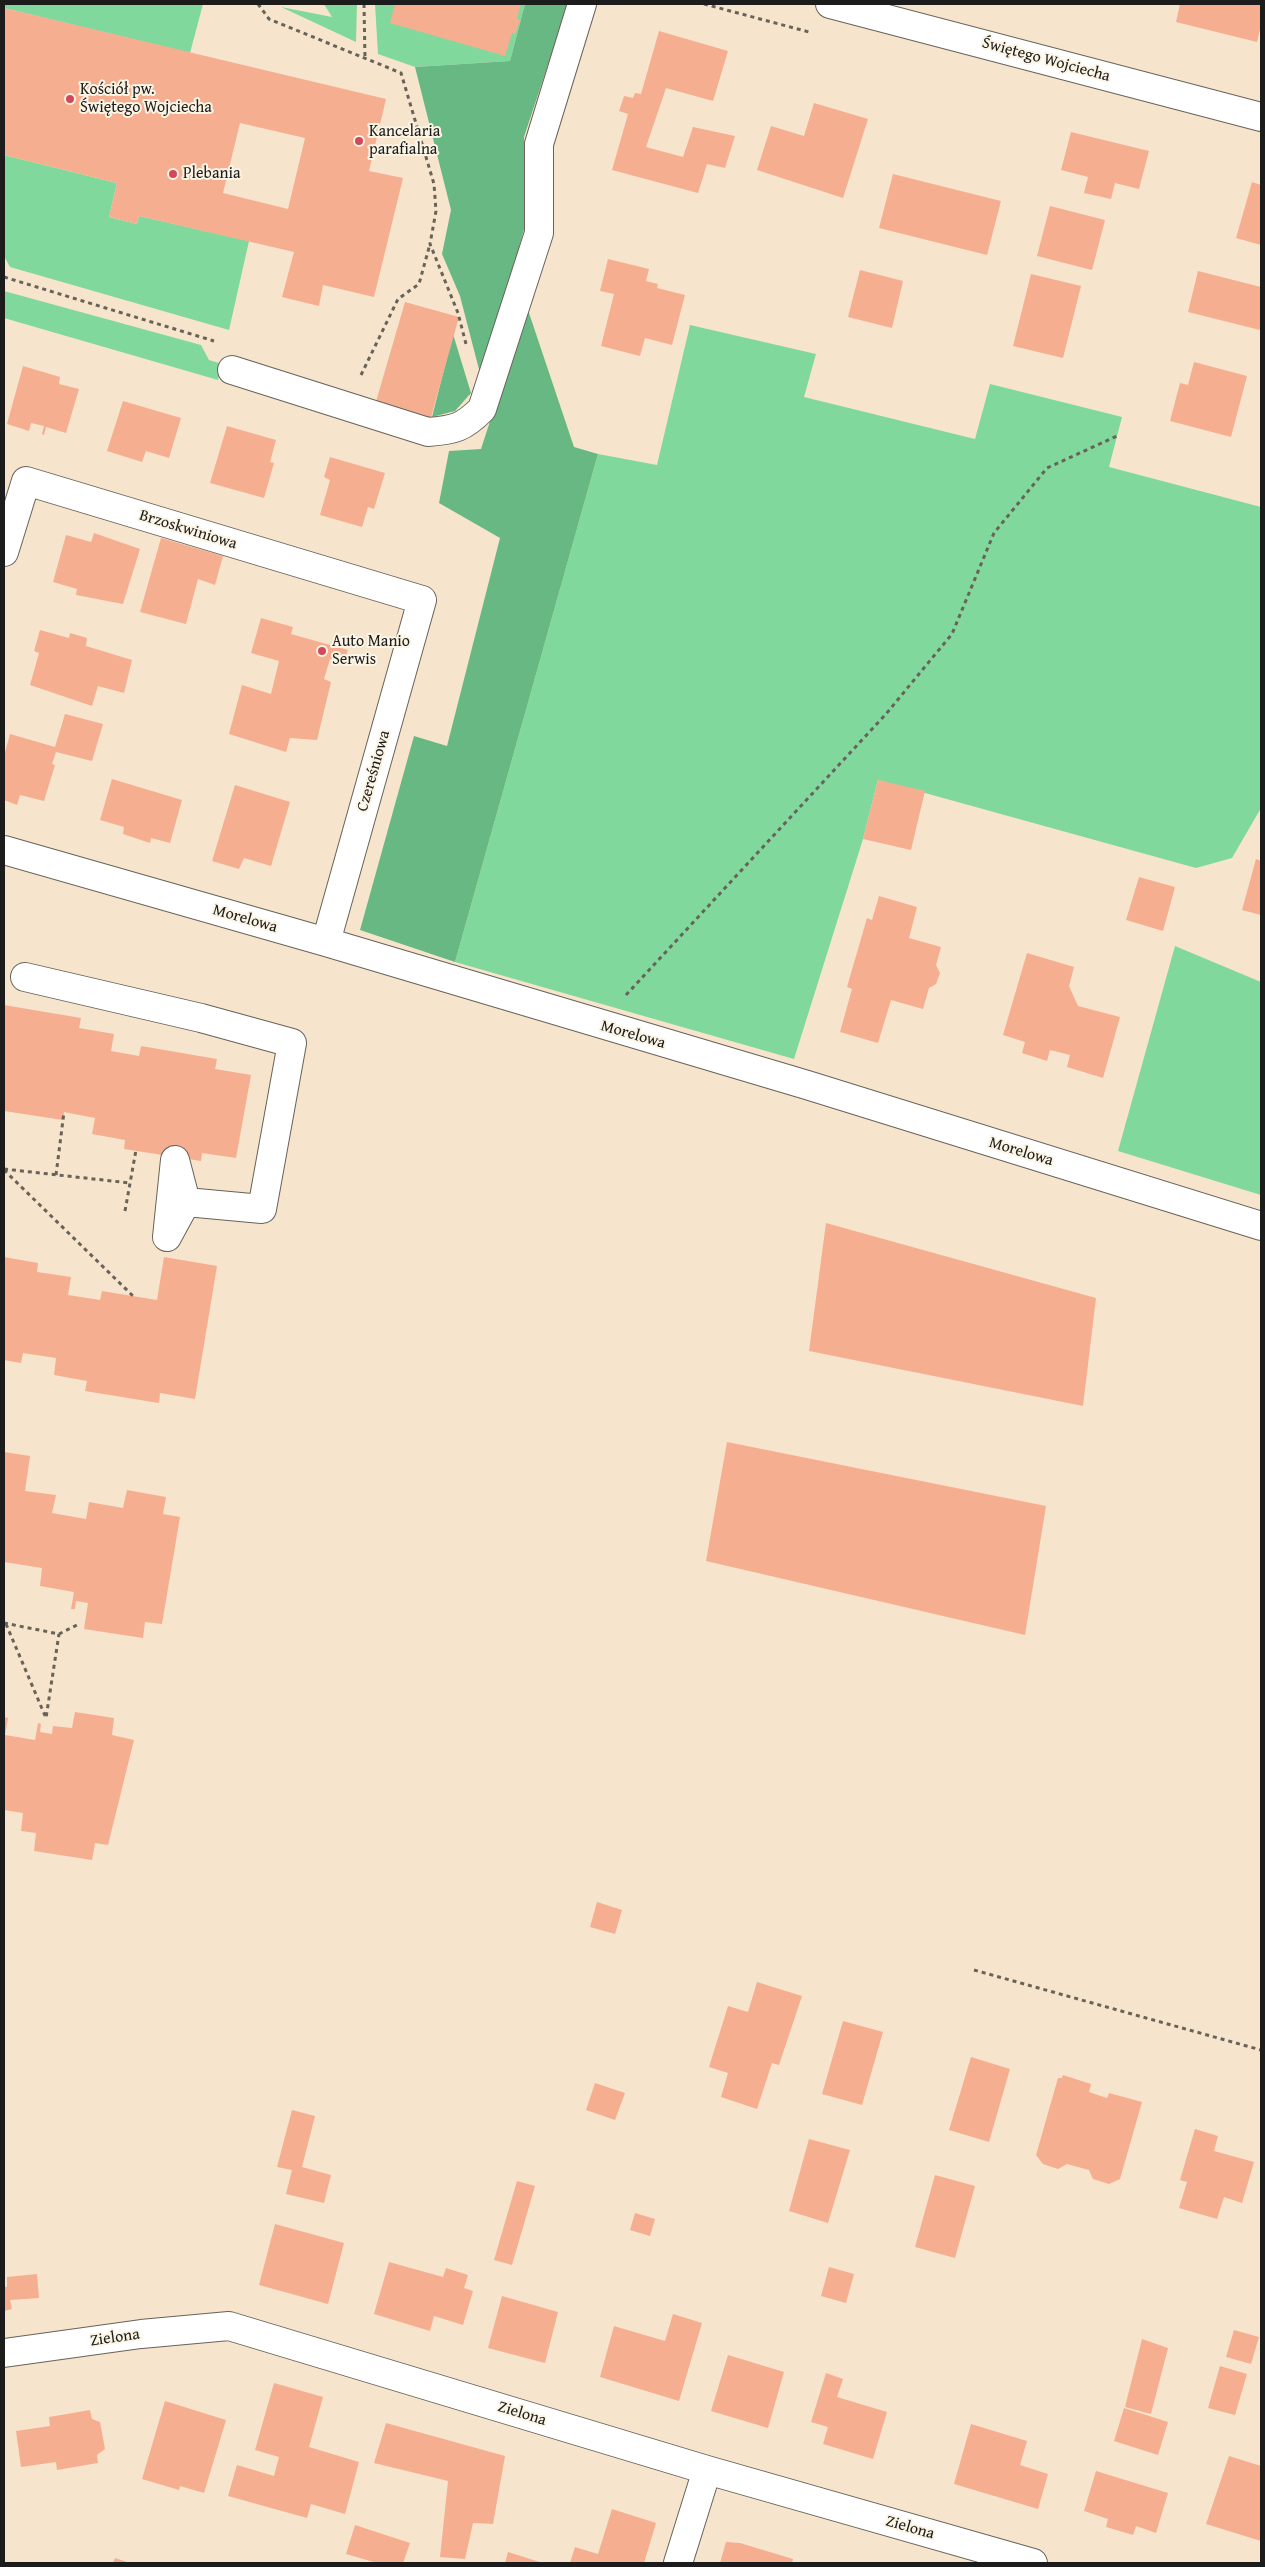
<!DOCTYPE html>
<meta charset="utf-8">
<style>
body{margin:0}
#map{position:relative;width:1265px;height:2567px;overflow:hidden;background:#f6e5cc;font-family:"Gentium Book Plus",serif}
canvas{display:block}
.frame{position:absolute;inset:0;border:5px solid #1c1c1c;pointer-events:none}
</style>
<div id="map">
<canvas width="1265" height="2567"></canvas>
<div class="frame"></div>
</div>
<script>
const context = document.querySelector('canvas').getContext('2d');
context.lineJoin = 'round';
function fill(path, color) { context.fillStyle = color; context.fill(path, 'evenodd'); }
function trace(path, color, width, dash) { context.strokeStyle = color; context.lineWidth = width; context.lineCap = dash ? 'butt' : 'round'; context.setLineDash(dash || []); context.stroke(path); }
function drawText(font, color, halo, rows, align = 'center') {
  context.font = font + ' "Gentium Book Plus",serif'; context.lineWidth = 4; context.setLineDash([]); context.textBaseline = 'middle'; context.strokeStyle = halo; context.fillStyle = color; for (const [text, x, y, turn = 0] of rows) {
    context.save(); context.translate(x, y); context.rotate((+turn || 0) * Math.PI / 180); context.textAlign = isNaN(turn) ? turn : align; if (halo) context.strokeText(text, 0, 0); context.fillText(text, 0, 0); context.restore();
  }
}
fill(new Path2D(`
 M4 4H203L190 53 4 8Z
 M324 4H357L356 42 281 7 332 17Z
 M375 4H525L510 61 415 67 378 54Z
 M4 155 117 183 109 217 137 224 139 216 249 241 229 330 10 267 4 256Z
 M4 291 201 345 209 360 222 364 218 380 4 318Z
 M690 325 816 354 804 397 975 439 990 384 1122 417 1109 467 1261 507V808L1232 858 1196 868 878 780 863 839 794 1059 455 962 598 454 657 465Z
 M1175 946 1261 982V1195L1118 1151Z`), '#81d89c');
fill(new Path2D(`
 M525 4H568L524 137 526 222 482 381 460 296 442 254 451 210 415 67 510 61Z
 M527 307 574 447 598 454 455 962 360 930 414 736 447 746 500 538 439 503 449 451 481 449Z
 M453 334 471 393 455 411 432 417Z`), '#68b884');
fill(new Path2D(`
 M395 4H521L517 19 520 20 515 34 512 33 505 56 390 23Z
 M1180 4H1261V25L1257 42 1176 22Z
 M4 8 386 99 369 171 403 178 374 297 323 285 319 306 282 297 294 252 139 216 137 224 109 217 117 183 4 155ZM240 123 305 138 288 209 223 193Z
 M659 31 728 51 713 101 666 88 646 147 683 157 693 127 735 136 725 168 707 164 698 193 612 170 628 114 619 111 624 96 633 98 635 93 641 94Z
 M814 103 868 119 843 198 757 170 771 126 804 136Z
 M1071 132 1149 151 1139 189 1115 183 1111 199 1084 193 1088 177 1061 170Z
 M893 174 1001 201 987 255 879 228Z
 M1252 182 1261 185V245L1236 238Z
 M1050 206 1105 220 1092 270 1037 256Z
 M608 259 649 269 646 281 658 284 657 288 685 295 672 345 645 338 640 356 601 346 614 294 600 291Z
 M860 270 903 281 892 328 848 317Z
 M1198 271 1261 287 1260 330 1188 312Z
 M1031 274 1081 286 1063 358 1013 346Z
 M405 302 459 317 430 421 375 405Z
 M1194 362 1247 376 1231 437 1170 421 1180 383 1188 385Z
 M23 366 60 377 59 384 79 389 66 433 46 427 44 435 42 434 44 426 31 423 29 431 7 424Z
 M123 401 181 418 169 458 146 451 142 462 107 451Z
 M227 426 276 440 270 462 274 463 264 498 210 483Z
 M330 457 385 473 374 509 368 507 362 527 320 515 330 480 324 477Z
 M94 533 140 549 123 604 76 595 77 589 53 582 66 535 91 542Z
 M161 538 223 556 215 585 198 579 186 624 140 612Z
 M261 618 293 627 291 634 348 650 344 663 330 659 324 679 331 682 317 740 290 738 286 752 229 734 242 685 271 694 279 661 251 653Z
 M40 630 69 638 70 633 87 638 86 646 132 660 124 693 98 686 92 706 30 685 39 653 34 651Z
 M65 714 103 724 92 761 56 752 52 764 55 765 44 801 20 795 17 805 4 800V756L10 734 55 747Z
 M112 779 182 800 170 843 151 838 150 843 123 834 124 827 100 820Z
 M878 780 925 791 911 850 863 839Z
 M235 785 290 802 271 866 244 858 239 869 212 861Z
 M1256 859 1261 861V915L1242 910Z
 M1139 877 1175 887 1163 931 1126 920Z
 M879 896 917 907 909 938 941 947 936 965 940 973 936 984 929 988 923 1009 891 1000 878 1043 840 1032 852 989 847 987 867 918 872 920Z
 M1027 953 1074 967 1069 986 1078 1006 1120 1017 1103 1078 1067 1067 1070 1055 1050 1050 1047 1061 1022 1053 1025 1042 1003 1035Z
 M4 1005 81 1018 79 1028 114 1034 111 1051 139 1056 141 1046 217 1059 215 1069 251 1075 236 1158 202 1153 201 1161 124 1149 125 1140 92 1134 95 1118 64 1112 63 1120 4 1111Z
 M826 1223 1096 1298 1083 1406 809 1351Z
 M4 1257 38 1263 37 1272 71 1277 68 1295 100 1300 102 1291 157 1300 164 1257 217 1266 195 1399 160 1393 159 1403 85 1391 87 1381 54 1375 56 1358 23 1353 21 1363 4 1360Z
 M727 1442 1046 1506 1025 1635 706 1561Z
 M4 1452 30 1456 25 1491 56 1495 52 1513 86 1519 89 1502 123 1508 127 1490 166 1497 163 1514 180 1517 162 1624 145 1622 143 1638 84 1629 88 1603 76 1601 75 1609H71L74 1592 40 1586 42 1568 4 1562Z
 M75 1712 114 1718 112 1735 134 1740 108 1845 95 1843 92 1860 34 1851 36 1833 21 1831 23 1813 4 1810V1717L8 1718 5 1735 35 1740 38 1723 41 1724 40 1732 52 1734 53 1726 72 1728Z
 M597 1902 622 1910 615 1934 590 1927Z
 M757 1982 802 1996 779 2065 772 2063 757 2109 721 2097 728 2073 709 2067 728 2006 748 2012Z
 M843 2021 883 2032 862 2105 822 2094Z
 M971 2057 1010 2069 989 2142 949 2130Z
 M1063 2075 1091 2084 1089 2092 1107 2098 1109 2093 1142 2102 1120 2179 1109 2184 1093 2179 1089 2170 1067 2164 1058 2169 1043 2164 1036 2155 1058 2078H1062Z
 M595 2083 625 2093 615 2120 586 2110Z
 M292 2110 315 2116 302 2167 331 2175 324 2203 286 2194 292 2170 277 2167Z
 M1195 2129 1218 2136 1214 2151 1254 2162 1242 2203 1224 2197 1217 2219 1179 2208 1187 2182 1180 2180Z
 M809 2139 850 2150 828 2223 789 2211Z
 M935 2175 975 2186 955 2258 915 2247Z
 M517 2181 535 2186 512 2265 494 2260Z
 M635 2213 655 2219 650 2236 630 2230Z
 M275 2224 344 2243 328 2304 259 2285Z
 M389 2262 443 2277 446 2268 468 2275 464 2288 473 2291 463 2325 434 2316 430 2331 374 2314Z
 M829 2267 854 2274 846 2303 821 2296Z
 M37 2274 39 2298 10 2300 12 2309 4 2311V2287H7V2277Z
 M502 2296 558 2312 545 2363 488 2348Z
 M673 2314 702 2323 679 2401 600 2377 614 2326 665 2341Z
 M1234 2330 1259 2337 1251 2364 1226 2357Z
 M1142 2339 1168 2348 1151 2414 1125 2407Z
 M728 2355 784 2372 768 2428 711 2411Z
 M1220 2366 1247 2374 1235 2415 1208 2408Z
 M826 2373 843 2379 837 2397 887 2412 873 2459 823 2444 828 2427 811 2422Z
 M274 2383 323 2397 309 2447 359 2462 345 2514 311 2504 307 2518 228 2496 237 2465 274 2476 279 2457 255 2450Z
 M165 2401 226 2420 204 2493 180 2486 179 2490 142 2479Z
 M1124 2408 1168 2422 1158 2455 1114 2441Z
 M90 2410 92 2419 100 2422 105 2449 97 2455 98 2463 57 2470 56 2462 21 2467 16 2431 50 2426 49 2417Z
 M386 2423 505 2456 493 2524 473 2523 465 2559 440 2557 448 2481 374 2463Z
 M971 2424 1027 2441 1020 2465 1048 2474 1038 2509 954 2484Z
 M1229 2456 1261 2466V2541L1206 2524Z
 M1096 2471 1168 2493 1156 2533 1136 2526 1133 2535 1106 2527 1108 2519 1084 2511Z
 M612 2509 656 2523 644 2563H570L575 2547 598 2554Z
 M355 2525 410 2543 403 2563H377L346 2554Z
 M726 2542 740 2543 793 2559 792 2563H720Z
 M508 2552 543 2563H505Z
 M115 2558 130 2563H113Z`), '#f6ae91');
const minor = new Path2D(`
 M830 4 1261 117
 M232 370 428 432C454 430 463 428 482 409L539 233V144L582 4
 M4 552 26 481 422 600 326 942
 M4 850 326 942 807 1085 1261 1226
 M25 977 201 1018 292 1043 262 1209 186 1202 167 1237 175 1160 186 1202
 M4 2353 141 2334 229 2326 707 2470 1033 2563
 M678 2563 707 2470`);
trace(minor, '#68625a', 30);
trace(new Path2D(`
 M258 4 269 19 401 73 434 184 436 211 430 244 458 313 466 344
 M364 4 365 58
 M704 4 809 32
 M4 277 214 341
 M361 375 398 299 419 284 430 244
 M626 995 886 714 952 634 994 533 1047 468 1117 436
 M4 1169 130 1183
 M4 1170 133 1296
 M56 1175 64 1112
 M125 1211 136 1150
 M4 1623 59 1634 79 1624
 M6 1624 46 1718 59 1634
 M974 1970 1261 2050`), '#68625a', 3, [4, 4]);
trace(minor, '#fff', 28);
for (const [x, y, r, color] of [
 [70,99,5,"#d1495b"],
 [359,141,5,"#d1495b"],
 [173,174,5,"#d1495b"],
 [322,651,5,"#d1495b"]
]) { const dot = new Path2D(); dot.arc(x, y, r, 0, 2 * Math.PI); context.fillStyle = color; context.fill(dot); trace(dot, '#fcf5e5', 2); }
drawText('16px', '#1c1c1c', '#fcf5e5', [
 ["Świętego Wojciecha",1046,60,15],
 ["Brzoskwiniowa",188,530,17],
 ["Czereśniowa",374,771,-74],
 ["Morelowa",245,919,16],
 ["Morelowa",633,1035,16],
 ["Morelowa",1021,1152,17],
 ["Zielona",115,2338,-8],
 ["Zielona",522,2414,17],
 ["Zielona",910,2528,16]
]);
drawText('16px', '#1c1c1c', '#fcf5e5', [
 ["Kościół pw.",80,90],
 ["Świętego Wojciecha",80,108],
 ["Kancelaria",369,132],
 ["parafialna",369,150],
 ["Plebania",183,174],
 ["Auto Manio",332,642],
 ["Serwis",332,660]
], 'left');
</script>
